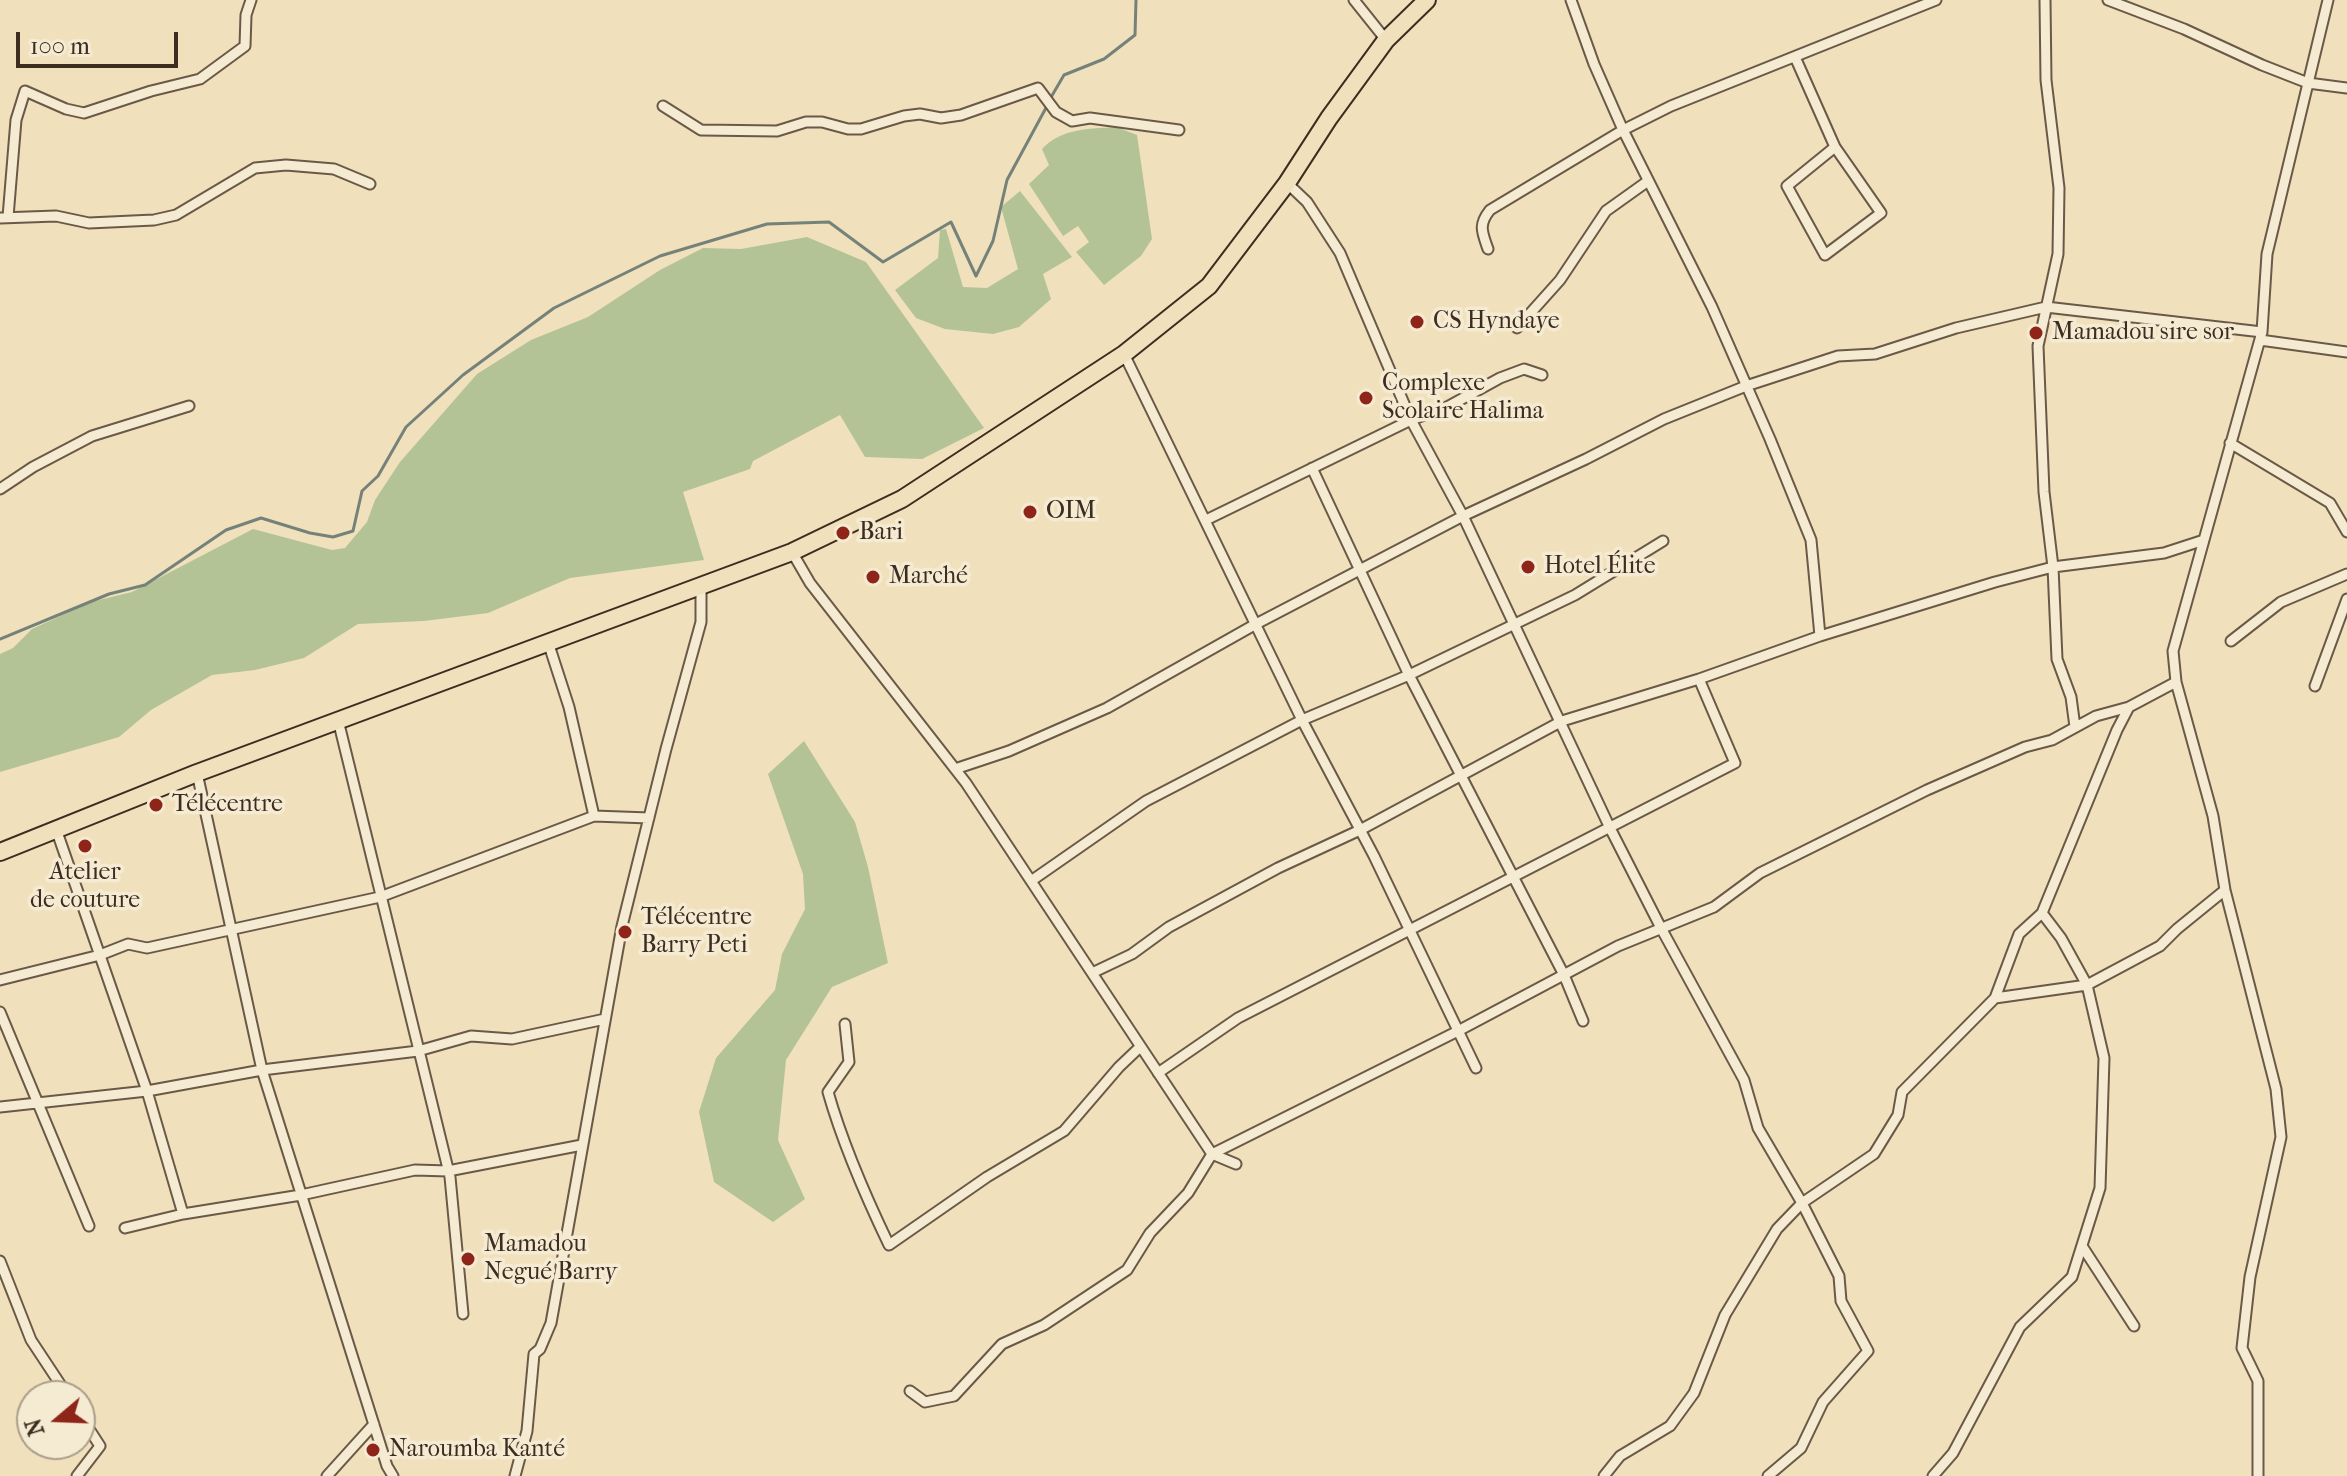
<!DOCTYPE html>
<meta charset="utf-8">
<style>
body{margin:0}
#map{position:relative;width:2347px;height:1476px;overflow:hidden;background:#f0e0bc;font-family:"IM FELL French Canon",serif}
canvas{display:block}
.north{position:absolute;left:16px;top:1380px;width:80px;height:80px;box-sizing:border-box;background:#f5ebd3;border:2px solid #ab9f8b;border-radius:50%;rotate:251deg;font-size:22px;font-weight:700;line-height:32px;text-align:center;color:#3d2c20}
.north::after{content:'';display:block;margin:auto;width:28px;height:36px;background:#8f2418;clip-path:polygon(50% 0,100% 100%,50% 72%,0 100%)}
.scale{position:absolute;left:16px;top:32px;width:162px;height:36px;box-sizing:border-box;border:4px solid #3d2c20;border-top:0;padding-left:10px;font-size:24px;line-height:28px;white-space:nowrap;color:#3d2c20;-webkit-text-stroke:6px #f5ebd3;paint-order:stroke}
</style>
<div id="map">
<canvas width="2347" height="1476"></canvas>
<div class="north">N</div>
<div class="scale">100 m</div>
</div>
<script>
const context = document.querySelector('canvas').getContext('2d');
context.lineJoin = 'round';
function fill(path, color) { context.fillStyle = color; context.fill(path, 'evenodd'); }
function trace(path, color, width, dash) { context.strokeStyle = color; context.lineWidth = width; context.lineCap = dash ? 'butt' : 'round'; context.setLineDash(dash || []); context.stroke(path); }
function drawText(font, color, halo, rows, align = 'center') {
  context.font = font + ' "IM FELL French Canon",serif'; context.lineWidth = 7; context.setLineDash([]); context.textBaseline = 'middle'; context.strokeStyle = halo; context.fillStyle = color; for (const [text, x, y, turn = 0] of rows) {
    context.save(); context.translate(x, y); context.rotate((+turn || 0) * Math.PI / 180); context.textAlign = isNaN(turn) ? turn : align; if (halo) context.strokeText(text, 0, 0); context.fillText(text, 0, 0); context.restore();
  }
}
fill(new Path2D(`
 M1116 127 1137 135 1152 239 1141 256 1104 285 1076 252 1089 242 1078 226 1063 236 1029 184 1049 165 1042 149C1062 128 1088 129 1116 127Z
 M1020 191 1072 257 1043 274 1051 299 1019 327 993 334 945 329 916 318 895 290 938 258 940 230 946 229 963 287 987 288 1018 269 1001 207Z
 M807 237 866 262 984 428 922 459 865 457 840 415 753 461 750 469 683 492 704 560 570 578 488 613 424 621 358 624 304 658 255 670 212 675 151 710 119 737 0 772V654L13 648 32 629 91 602 132 592 253 529 332 550 345 548 367 522 375 500 400 462 477 374 531 340 588 317 660 270 703 248 741 249Z
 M804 741 855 822 868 867 888 963 832 987 786 1060 778 1140 805 1199 773 1222 714 1182 699 1112 716 1058 775 990 782 954 805 909 803 874 768 774Z`), '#b4c395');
trace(new Path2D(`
 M1050 99 1064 75 1104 59 1135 35 1136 0
 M0 639 109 594 145 585 226 530 261 518 310 533 333 537 353 531 362 491 378 476 406 427 463 375 554 308 660 256 767 224 829 222 883 262 951 222 976 276 993 241 1007 180 1047 106`), '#758279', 3);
const street = new Path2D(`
 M1354 0 1386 40
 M1571 0 1594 64 1623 130 1712 307 1770 439 1811 540 1820 636
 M2045 0 2046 80 2059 188 2058 254 2038 346 2044 492 2053 567 2057 659 2071 697 2075 727
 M2108 0 2184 29 2262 65 2308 83 2347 88
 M1795 57 1835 147 1881 213 1825 255 1787 186 1835 147
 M663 106 701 130 777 131 806 122H822L848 129H861L904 116 920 114 941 118 961 115 1038 88 1056 112 1072 121 1090 118 1179 130
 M1287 183 1307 202 1340 253 1411 420 1463 516 1610 828 1661 928 1744 1080 1758 1128 1802 1203 1839 1276 1841 1301 1868 1351 1823 1402 1801 1448 1768 1476
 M8 217 16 120 25 91 66 109 84 113 151 91 200 79 245 46 246 15 251 0
 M0 218 56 216 89 223 154 220 176 215 255 168 286 165 334 169 370 184
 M1488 249C1482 232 1478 225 1490 210L1623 130 1671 106 1936 0
 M1517 328 1560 280 1606 211 1648 181
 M2260 340 2347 352
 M1124 354 1302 720 1374 856 1476 1068
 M2230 443 2330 503 2347 532
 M1312 468 1409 675 1564 975 1583 1021
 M0 489 33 467 92 436 189 406
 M1206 520 1411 420 1449 406 1500 378 1524 369 1542 375
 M792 552 810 583 966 783 1212 1154 1236 1164
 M2231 641 2281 602 2347 574
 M548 642 569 707 594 816
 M2315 686 2347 599
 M338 720 450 1177 463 1314
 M955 769 1009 751 1107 708 1256 624 1463 516 1586 459 1664 419 1746 386 1838 356 1875 354 1956 328 2046 307 2262 332
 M197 773 262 1070 387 1466 393 1476
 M56 829 147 1091 183 1214
 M1031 881 1146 801 1302 720 1409 675 1575 595 1663 541
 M1092 973 1132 954 1169 927 1278 868 1360 830 1562 721 1699 679 1820 636 1995 582 2053 567 2164 553 2204 540
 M0 980 100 955 128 944 147 948 380 897 594 816 649 818
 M1995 998 2087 985 2160 946 2177 929 2225 890
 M0 1012 89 1226
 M845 1024 849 1062 828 1092C843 1145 865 1195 889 1245L987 1177 1064 1131 1119 1067 1140 1047
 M1158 1073 1238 1018 1735 763 1699 679
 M0 1107 147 1091 262 1070 418 1051 471 1036 512 1039 605 1019
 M125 1228 183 1214 301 1195 415 1170 448 1171 582 1145
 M2082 1246 2134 1326
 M0 1261 31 1340 68 1396
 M910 1391 925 1402 954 1396 1002 1344 1044 1325 1127 1270 1150 1233 1188 1193 1212 1154 1458 1031 1618 946 1714 907 1760 873 1927 790 2025 747 2052 740 2096 716 2129 707 2176 682
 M77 1476 100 1446 80 1415
 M327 1476 374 1424
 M515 1476 527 1431 534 1354 540 1349 551 1323 622 926 666 749 701 622V586
 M1604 1476 1620 1456 1670 1426 1694 1393 1725 1315 1777 1229 1802 1203 1874 1154 1898 1115 1902 1092 1995 998 2019 934 2042 913 2117 730 2129 707
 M1933 1476 1953 1453 2020 1327 2072 1277 2100 1188 2104 1058 2087 985 2061 938 2042 913
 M2258 1476V1381L2242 1348 2250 1277 2281 1137 2276 1089 2225 890 2213 816 2176 682 2173 651 2262 332 2267 254 2328 0`);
const highway = new Path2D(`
 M0 852 197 773 792 552 902 499 1124 354 1209 286 1287 183 1329 118 1386 40 1427 0`);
trace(street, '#6a5947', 13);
trace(highway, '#3d2c20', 20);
trace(street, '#f5ebd3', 9);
trace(highway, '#f0e0bc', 16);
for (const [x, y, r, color] of [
 [1417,322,8,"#8f2418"],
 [2036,333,8,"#8f2418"],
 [1366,398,8,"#8f2418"],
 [1030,512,8,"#8f2418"],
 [843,533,8,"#8f2418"],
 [1528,567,8,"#8f2418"],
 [873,577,8,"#8f2418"],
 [156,805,8,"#8f2418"],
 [85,846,8,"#8f2418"],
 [625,932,8,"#8f2418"],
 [468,1259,8,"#8f2418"],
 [373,1450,8,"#8f2418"]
]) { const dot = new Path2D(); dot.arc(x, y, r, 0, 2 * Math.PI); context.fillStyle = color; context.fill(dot); trace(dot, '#f5ebd3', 3); }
drawText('24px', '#3d2c20', '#f5ebd3', [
 ["CS Hyndaye",1433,322],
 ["Mamadou sire sor",2052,333],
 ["Complexe",1382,384],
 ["Scolaire Halima",1382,412],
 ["OIM",1046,512],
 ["Bari",859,533],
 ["Hotel Élite",1544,567],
 ["Marché",889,577],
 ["Télécentre",172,805],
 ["Atelier",85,873,"center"],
 ["de couture",85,901,"center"],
 ["Télécentre",641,918],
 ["Barry Peti",641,946],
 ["Mamadou",484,1245],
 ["Negué Barry",484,1273],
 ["Naroumba Kanté",389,1450]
], 'left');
</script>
